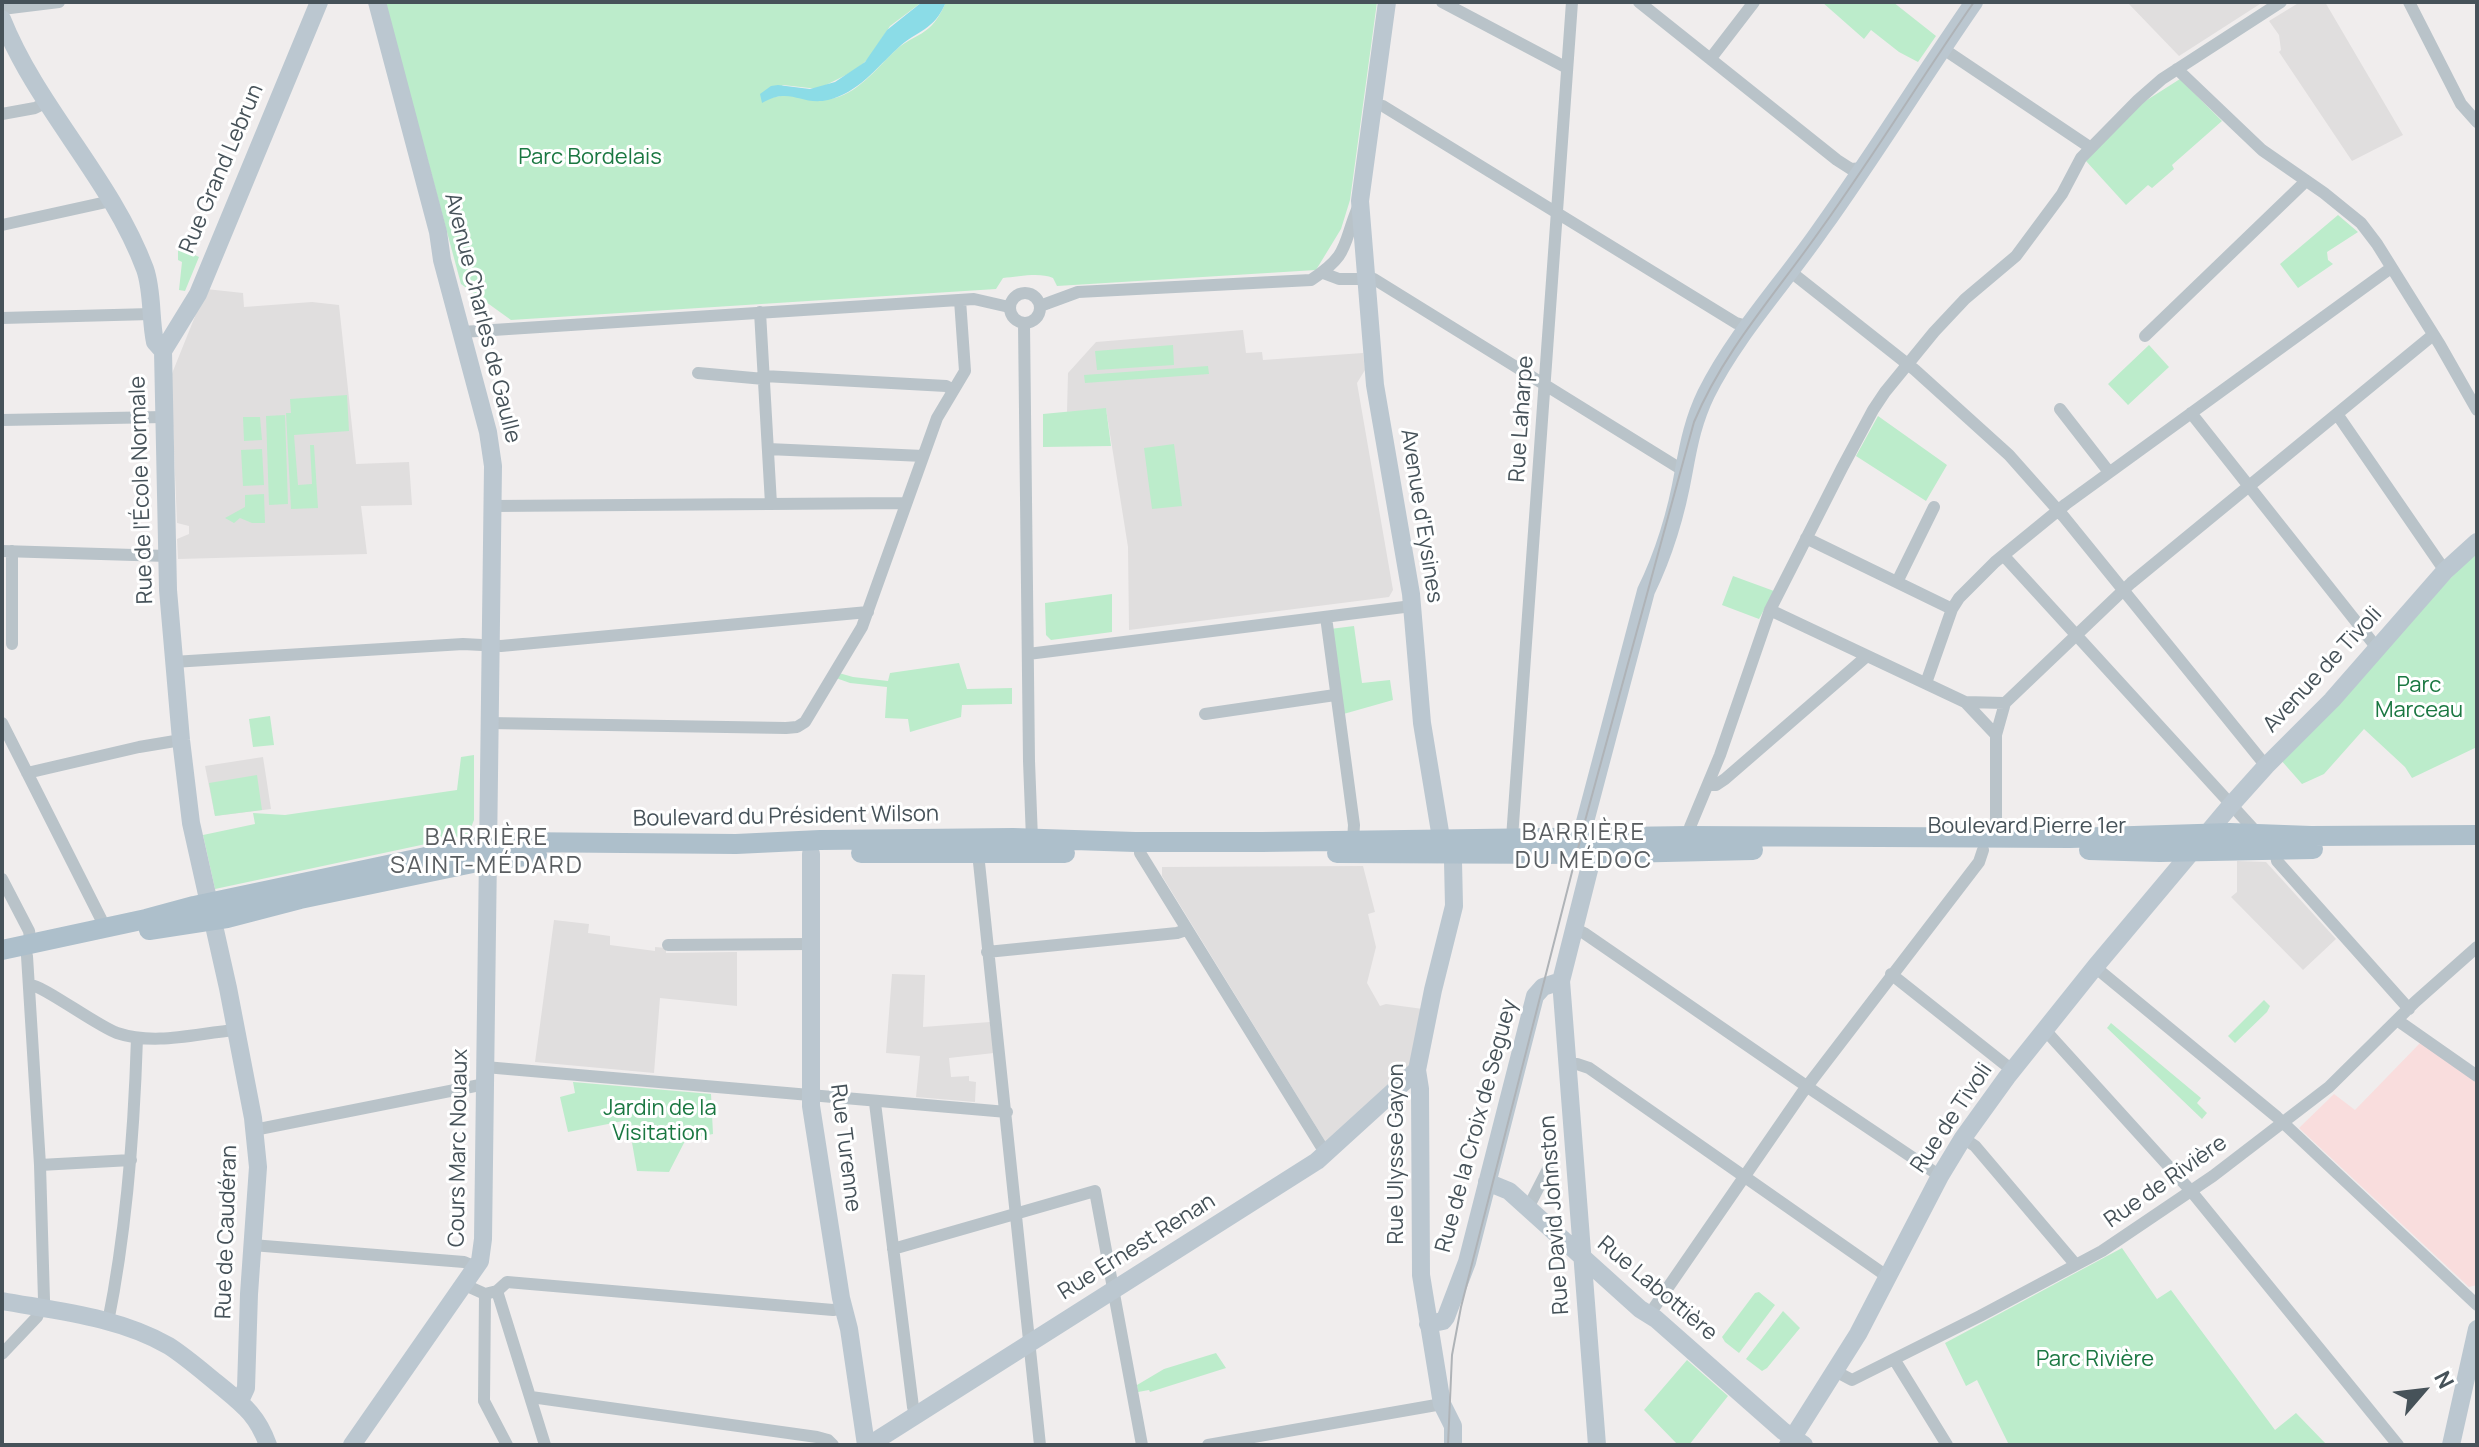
<!DOCTYPE html>
<meta charset="utf-8">
<style>
body{margin:0}
#map{position:relative;width:2479px;height:1447px;overflow:hidden;background:#f0eded;font-family:Manrope,sans-serif}
canvas{display:block}
.frame{position:absolute;inset:0;border:4px solid #465259;pointer-events:none}
.north{position:absolute;left:2383px;top:1351px;width:80px;height:80px;-webkit-text-stroke:6px #fff;paint-order:stroke;rotate:62deg;font-size:22px;font-weight:700;line-height:32px;text-align:center;color:#465259}
.north::after{content:'';display:block;margin:auto;width:28px;height:36px;background:#465259;clip-path:polygon(50% 0,100% 100%,50% 72%,0 100%)}
</style>
<div id="map">
<canvas width="2479" height="1447"></canvas>
<div class="frame"></div>
<div class="north">N</div>
</div>
<script>
const context = document.querySelector('canvas').getContext('2d');
context.lineJoin = 'round';
function fill(path, color) { context.fillStyle = color; context.fill(path, 'evenodd'); }
function trace(path, color, width, dash) { context.strokeStyle = color; context.lineWidth = width; context.lineCap = dash ? 'butt' : 'round'; context.setLineDash(dash || []); context.stroke(path); }
function drawText(font, color, halo, rows, align = 'center') {
  context.font = font + ' Manrope,sans-serif'; context.lineWidth = 6; context.setLineDash([]); context.textBaseline = 'middle'; context.strokeStyle = halo; context.fillStyle = color; for (const [text, x, y, turn = 0] of rows) {
    context.save(); context.translate(x, y); context.rotate((+turn || 0) * Math.PI / 180); context.textAlign = isNaN(turn) ? turn : align; if (halo) context.strokeText(text, 0, 0); context.fillText(text, 0, 0); context.restore();
  }
}
fill(new Path2D(`
 M2127 2H2257L2260 4 2179 56Z
 M2300 2H2325L2403 135 2352 161 2279 52 2281 50 2279 35 2269 21Z
 M206 289 243 293 244 307 312 302 339 305 356 464 409 462 412 505 361 506 367 554 178 559 177 539 189 534V526L177 523 171 376Z
 M1243 330 1246 353 1262 352 1263 360 1363 353 1365 370 1357 383 1393 590 1389 597 1129 630 1128 547 1106 409 1067 412 1068 373 1096 342Z
 M263 757 271 809 215 816 205 766Z
 M2237 861 2266 862 2336 939 2303 970 2231 897 2237 892Z
 M1363 866 1375 912 1368 914 1376 947 1367 983 1380 1006 1386 1004 1423 1009 1412 1066 1330 1141H1325L1162 876V867Z
 M554 920 589 924 588 933 610 936V945L655 951V947L666 948V953L737 952V1006L660 998 654 1073 535 1062Z
 M892 974 925 975 923 1027 990 1022 994 1053 949 1058 951 1077 969 1076V1081L976 1082 975 1102 916 1097 920 1056 886 1053Z`), '#e0dede');
fill(new Path2D(`
 M2421 1042 2477 1083V1285L2469 1287 2299 1128 2334 1094 2355 1110Z`), '#f9dddd');
fill(new Path2D(`
 M385 2H922L890 26 869 58 856 70 818 89 783 85 762 102C789 87 809 104 835 98 861 91 879 65 898 48 907 40 920 36 929 28 937 21 942 11 946 2H1377L1350 200 1341 229 1316 270 1057 286 1053 278C1039 272 1018 277 1003 278L996 289 511 320 461 284Z
 M1822 2H1893L1936 36 1918 62 1899 52 1871 30 1864 39Z
 M2180 79 2222 121 2172 165 2174 169 2152 188 2148 185 2126 205 2086 161 2136 107Z
 M2338 215 2358 232 2327 252 2328 260 2333 264 2298 288 2280 264Z
 M178 247 199 257 185 291 179 290 182 262 178 260Z
 M1173 345 1174 365 1097 370 1095 351Z
 M2149 345 2169 367 2128 405 2108 384Z
 M1208 366 1209 374 1085 383 1084 375Z
 M347 395 349 431 294 435 298 485 312 484 310 445H314L318 508 291 509 286 413H291L290 399Z
 M1106 408 1111 446 1043 447V414Z
 M285 415 288 504 269 505 266 416Z
 M1878 416 1947 465 1926 501 1856 456Z
 M243 417H260L262 440 244 441Z
 M1174 444 1182 506 1152 509 1144 448Z
 M262 449 264 485 243 486 241 450Z
 M264 494 265 523H252L240 518 234 523 225 518 245 507V495Z
 M2477 550V747L2412 778 2405 767 2364 729 2324 774 2302 784 2280 759Z
 M1733 576 1774 591 1759 619 1722 605Z
 M1112 594V632L1051 640 1046 635 1045 603Z
 M1354 626 1362 683 1390 680 1393 700 1340 715 1330 629Z
 M959 663 967 689 1012 688V704L962 705 961 717 910 732 908 719 885 718 887 687 850 683 836 678 839 673 853 677 888 681 890 673Z
 M270 716 274 745 253 747 249 719Z
 M474 755V820L468 835 215 889 203 835 255 824 253 813 285 815 457 790 461 757Z
 M257 775 262 810 215 816 209 783Z
 M2264 1000 2270 1006 2267 1012 2235 1043 2228 1036Z
 M2111 1023 2201 1098 2197 1103 2207 1113 2202 1119 2107 1028Z
 M573 1082 711 1094 713 1134 686 1139 669 1172 637 1171 628 1120 568 1132 560 1097 575 1093Z
 M2122 1248 2157 1299 2171 1290 2275 1430 2296 1413 2327 1445H2009L1977 1380 1966 1386 1945 1343Z
 M1759 1292 1775 1305 1739 1353 1725 1342 1722 1337 1755 1293Z
 M1783 1311 1800 1328 1767 1368 1762 1371 1746 1359Z
 M1216 1353 1226 1368 1150 1392 1149 1390 1138 1392 1137 1385 1164 1369Z
 M1687 1360 1728 1396 1689 1445H1678L1644 1410Z`), '#bceccb');
fill(new Path2D(`
 M922 2H946C934 31 917 30 898 48 876 68 858 93 828 100 800 106 791 86 762 103L760 94 771 86 778 85 810 89 835 82 865 62 887 30Z`), '#8bdce7');
trace(new Path2D(`
 M1442 2 1567 68
 M1639 2 1837 160 1851 169 1864 168
 M2409 2 2461 104 2477 122
 M2 9 59 2
 M1942 48 2091 148
 M1711 58 1754 2
 M2177 69 2262 150 2324 193 2361 223 2377 244 2440 345 2477 410
 M1374 104 1383 106 1736 323 1743 325 1751 322
 M2 114 35 108 45 103
 M2 225 111 201
 M1791 272 1915 370 2009 455 2064 517 2266 766
 M1323 273 1339 279H1374L1684 471
 M1010 308a15 15 0 1 1 30 0a15 15 0 1 1-30 0Z
 M1040 306 1078 292 1311 280C1350 254 1342 246 1358 207
 M760 312 771 504
 M2 318 151 314
 M1024 324 1029 761 1032 839 1035 843
 M462 332 974 299 1009 307
 M2145 336 2306 181
 M698 373 764 379
 M764 376 946 386 953 390
 M2060 409 2109 472
 M2191 413 2377 648
 M2337 414 2445 571
 M2 420 164 417
 M768 449 923 456
 M493 506 906 503
 M1806 538 1952 609
 M2 551 167 556
 M2004 556 2258 834
 M1897 582 1934 507
 M1770 610 1965 702
 M1326 617 1354 825 1353 840
 M12 644V551
 M1028 654 1412 606
 M173 662 463 644 501 646 868 612
 M1926 683 1952 609 1959 598 1995 562 2066 504 2391 268
 M2005 703 2131 583 2433 335
 M1205 714 1335 695
 M2 723 101 919 102 928
 M489 723 786 728 797 727 805 722 862 627 937 418 965 371 960 300
 M27 773 139 747 181 740
 M1708 785H1716L1725 779 1867 656
 M1996 837V735L2005 703 1965 702 1996 735
 M1512 838 1572 2
 M1692 839 1690 827 1720 755 1770 610 1842 468 1873 410 1885 392 1934 332 1965 299 2016 256 2062 194 2081 158 2138 100 2162 79 2281 2
 M2275 850 2277 861 2409 1009
 M978 853 1040 1445
 M1140 853 1326 1154
 M2 879 29 931 31 944
 M1574 928 1584 933 1815 1092 1940 1176
 M668 945 811 944
 M987 952 1177 933 1186 930
 M2095 967 2277 1117 2477 1305
 M1891 974 2012 1070
 M30 985C41 984 97 1026 117 1033 156 1046 197 1033 236 1030
 M2397 1020 2477 1076
 M2045 1030 2191 1191 2398 1445
 M1568 1065 1577 1064 1589 1068 1888 1277
 M485 1067 1007 1112
 M875 1103 913 1407 917 1415
 M254 1130 485 1084
 M1963 1138 1975 1146 2076 1265
 M40 1165 131 1160
 M1528 1208 1548 1169
 M252 1245 464 1262 476 1267
 M893 1249 1095 1191 1142 1445
 M465 1285 485 1294 497 1291 507 1282 833 1310 844 1308
 M497 1291 545 1445
 M485 1294 484 1401 507 1445
 M1649 1315 1802 1093 1979 862 1983 850
 M108 1322C127 1228 134 1134 137 1038
 M2 1354 37 1317 44 1300 40 1165 27 956
 M1894 1359 1947 1445
 M1835 1371 1852 1380 1980 1316 2102 1251 2213 1176 2329 1087 2415 1002 2477 947
 M531 1397 817 1437 828 1440 833 1445
 M1208 1445 1442 1404`), '#b9c3c9', 12);
trace(new Path2D(`
 M1387 2 1360 201 1375 385 1411 594 1422 723 1441 838 1453 861 1454 906 1433 990 1417 1070 1420 1089 1421 1275 1442 1404 1453 1426V1445
 M2 19C38 109 111 178 145 269 153 292 150 319 155 342L163 351 168 590 181 740 191 823 228 988 253 1118 258 1167 249 1294 246 1388 240 1401
 M163 351 198 294 319 2
 M1567 842 1581 837 1646 591C1664 554 1677 510 1684 470 1689 442 1694 419 1706 394 1736 334 1783 284 1821 229 1874 155 1922 77 1974 2
 M811 854V1106L841 1298 849 1329 866 1445
 M1487 1182 1509 1191 1640 1309 1656 1319 1783 1431 1804 1445
 M2 1301C57 1311 119 1317 169 1346 186 1357 202 1371 218 1384 242 1404 257 1414 268 1445
 M1428 1324 1443 1321 1446 1317 1467 1262 1535 996 1543 987 1561 981
 M352 1445 480 1261 483 1239 493 466 488 432 442 260 438 232 377 2
 M869 1445 1317 1161 1417 1070
 M1597 1445 1561 981 1590 866 1609 850
 M1788 1445 1858 1334 1940 1176 1963 1138 2007 1077 2095 967 2231 805 2266 766 2332 700 2445 571 2477 542
 M2451 1445 2477 1329`), '#bbc7d0', 18);
trace(new Path2D(`
 M2089 850 2160 852 2313 849
 M861 853H1065
 M1337 853 1577 854 1753 850
 M149 930 227 918 300 899 487 860 537 855
 M2 950 146 919 194 906 487 844 511 842 736 844 820 840 1013 838 1135 842H1262L1690 836 2070 838 2230 833 2311 836 2477 835`), '#adbfcb', 20);
trace(new Path2D(`
 M1448 1445 1452 1355 1461 1307 1585 821 1694 422C1724 350 1777 292 1821 229 1874 155 1922 77 1974 2`), '#afb3b7', 2);
drawText('22px', '#1a7741', '#fff', [
 ["Parc Bordelais",590,158],
 ["Parc",2419,686],
 ["Marceau",2419,711],
 ["Jardin de la",660,1109],
 ["Visitation",660,1134],
 ["Parc Rivière",2095,1360]
]);
drawText('22px', '#465259', '#fff', [
 ["Rue Grand Lebrun",222,169,-67],
 ["Avenue Charles de Gaulle",482,318,76],
 ["Rue Laharpe",1522,419,-86],
 ["Rue de l'École Normale",142,490,-92],
 ["Avenue d'Eysines",1421,516,81],
 ["Avenue de Tivoli",2323,670,-47],
 ["Boulevard du Président Wilson",786,817,-1],
 ["Boulevard Pierre 1er",2027,827],
 ["Rue de Tivoli",1952,1118,-56],
 ["Rue de la Croix de Seguey",1477,1126,-75],
 ["Cours Marc Nouaux",459,1148,-89],
 ["Rue Turenne",845,1148,83],
 ["Rue Ulysse Gayon",1397,1154,-90],
 ["Rue de Rivière",2166,1182,-35],
 ["Rue David Johnston",1555,1215,-94],
 ["Rue de Caudéran",227,1232,-88],
 ["Rue Ernest Renan",1137,1247,-32],
 ["Rue Labottière",1657,1289,40]
]);
context.letterSpacing = '2px';
drawText('24px', '#5a5e61', '#fff', [
 ["BARRIÈRE",1584,833],
 ["DU MÉDOC",1584,861],
 ["BARRIÈRE",487,838],
 ["SAINT-MÉDARD",487,866]
]);
context.letterSpacing = '0px';
</script>
